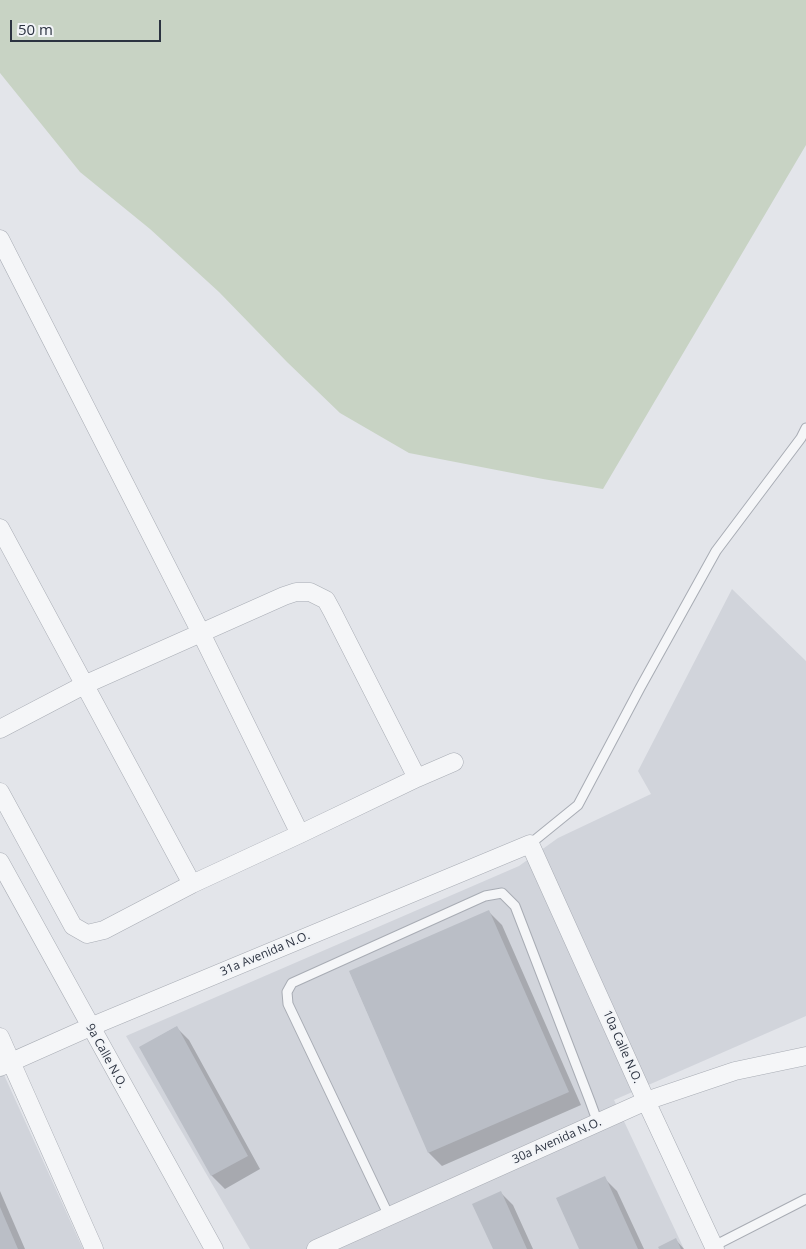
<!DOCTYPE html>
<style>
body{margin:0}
#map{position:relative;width:806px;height:1249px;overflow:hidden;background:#e3e5ea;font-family:"Open Sans",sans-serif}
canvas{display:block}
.scale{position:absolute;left:10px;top:20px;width:151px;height:22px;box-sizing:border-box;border:2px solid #2c3341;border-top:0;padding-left:6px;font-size:15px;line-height:18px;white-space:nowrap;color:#2c3341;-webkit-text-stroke:4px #f2f4f7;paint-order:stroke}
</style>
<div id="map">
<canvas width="806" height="1249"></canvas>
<div class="scale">50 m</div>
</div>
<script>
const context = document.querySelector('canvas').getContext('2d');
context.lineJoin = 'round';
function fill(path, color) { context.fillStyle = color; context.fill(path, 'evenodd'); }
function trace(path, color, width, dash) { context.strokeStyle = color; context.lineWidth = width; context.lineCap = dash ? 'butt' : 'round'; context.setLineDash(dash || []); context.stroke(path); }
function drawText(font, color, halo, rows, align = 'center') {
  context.font = font + ' "Open Sans",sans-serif'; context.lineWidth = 4; context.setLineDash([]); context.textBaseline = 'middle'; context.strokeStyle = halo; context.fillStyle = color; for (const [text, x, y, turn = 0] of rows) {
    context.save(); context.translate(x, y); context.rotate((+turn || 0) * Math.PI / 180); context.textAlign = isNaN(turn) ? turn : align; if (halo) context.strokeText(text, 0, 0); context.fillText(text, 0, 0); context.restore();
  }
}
fill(new Path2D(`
 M732 589 806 661V1016L614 1100 684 1249H250L126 1036 519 866 558 838 651 794 638 771Z
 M0 1066 83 1249H0Z`), '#d1d4db');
fill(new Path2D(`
 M0 0H806V145L603 489 543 479 409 453 340 413 287 362 219 292 150 229 80 172 0 73Z`), '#c8d3c4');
fill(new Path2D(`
 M489 912 502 925 581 1105 442 1166 429 1153 350 972Z
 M176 1027 189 1040 260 1169 225 1189 212 1176 141 1047Z
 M604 1178 617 1191 644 1249H580Z
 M0 1191 25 1249H0Z
 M500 1192 513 1205 533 1249H494Z
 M676 1240 684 1249H661Z`), '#0003');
fill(new Path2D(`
 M489 910 569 1092 428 1153 349 971Z
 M177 1026 248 1156 211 1176 139 1047Z
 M605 1176 638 1249H579L556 1198Z
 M501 1191 527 1249H493L472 1204Z
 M0 1207 18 1249H0Z
 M676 1238 681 1249H659L658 1247Z`), '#babec6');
const service = new Path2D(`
 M530 844 578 805 640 688 716 551 801 438 806 428
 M389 1216 288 1004 287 992 292 983 485 896 502 893 515 906 590 1101 598 1123
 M714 1246 806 1199`);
const minor = new Path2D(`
 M0 239 201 633 300 834
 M0 528 192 884
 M0 729 84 685 284 596 296 592H310L326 600 332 611 417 778
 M0 792 73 926 87 934 104 930 192 884 300 834 417 778 454 762
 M0 862 214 1249
 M0 1037 94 1249
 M0 1067 90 1027 530 844 646 1101 715 1249
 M316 1249 646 1101 735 1071 806 1056`);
trace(service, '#a8acb4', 11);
trace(minor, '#a8acb4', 19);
trace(service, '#f5f6f8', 9);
trace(minor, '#f5f6f8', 18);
drawText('12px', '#2c3341', '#f2f4f7', [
 ["31a Avenida N.O.",265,954,-23],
 ["10a Calle N.O.",622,1047,66],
 ["9a Calle N.O.",106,1056,61],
 ["30a Avenida N.O.",557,1141,-24]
]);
</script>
